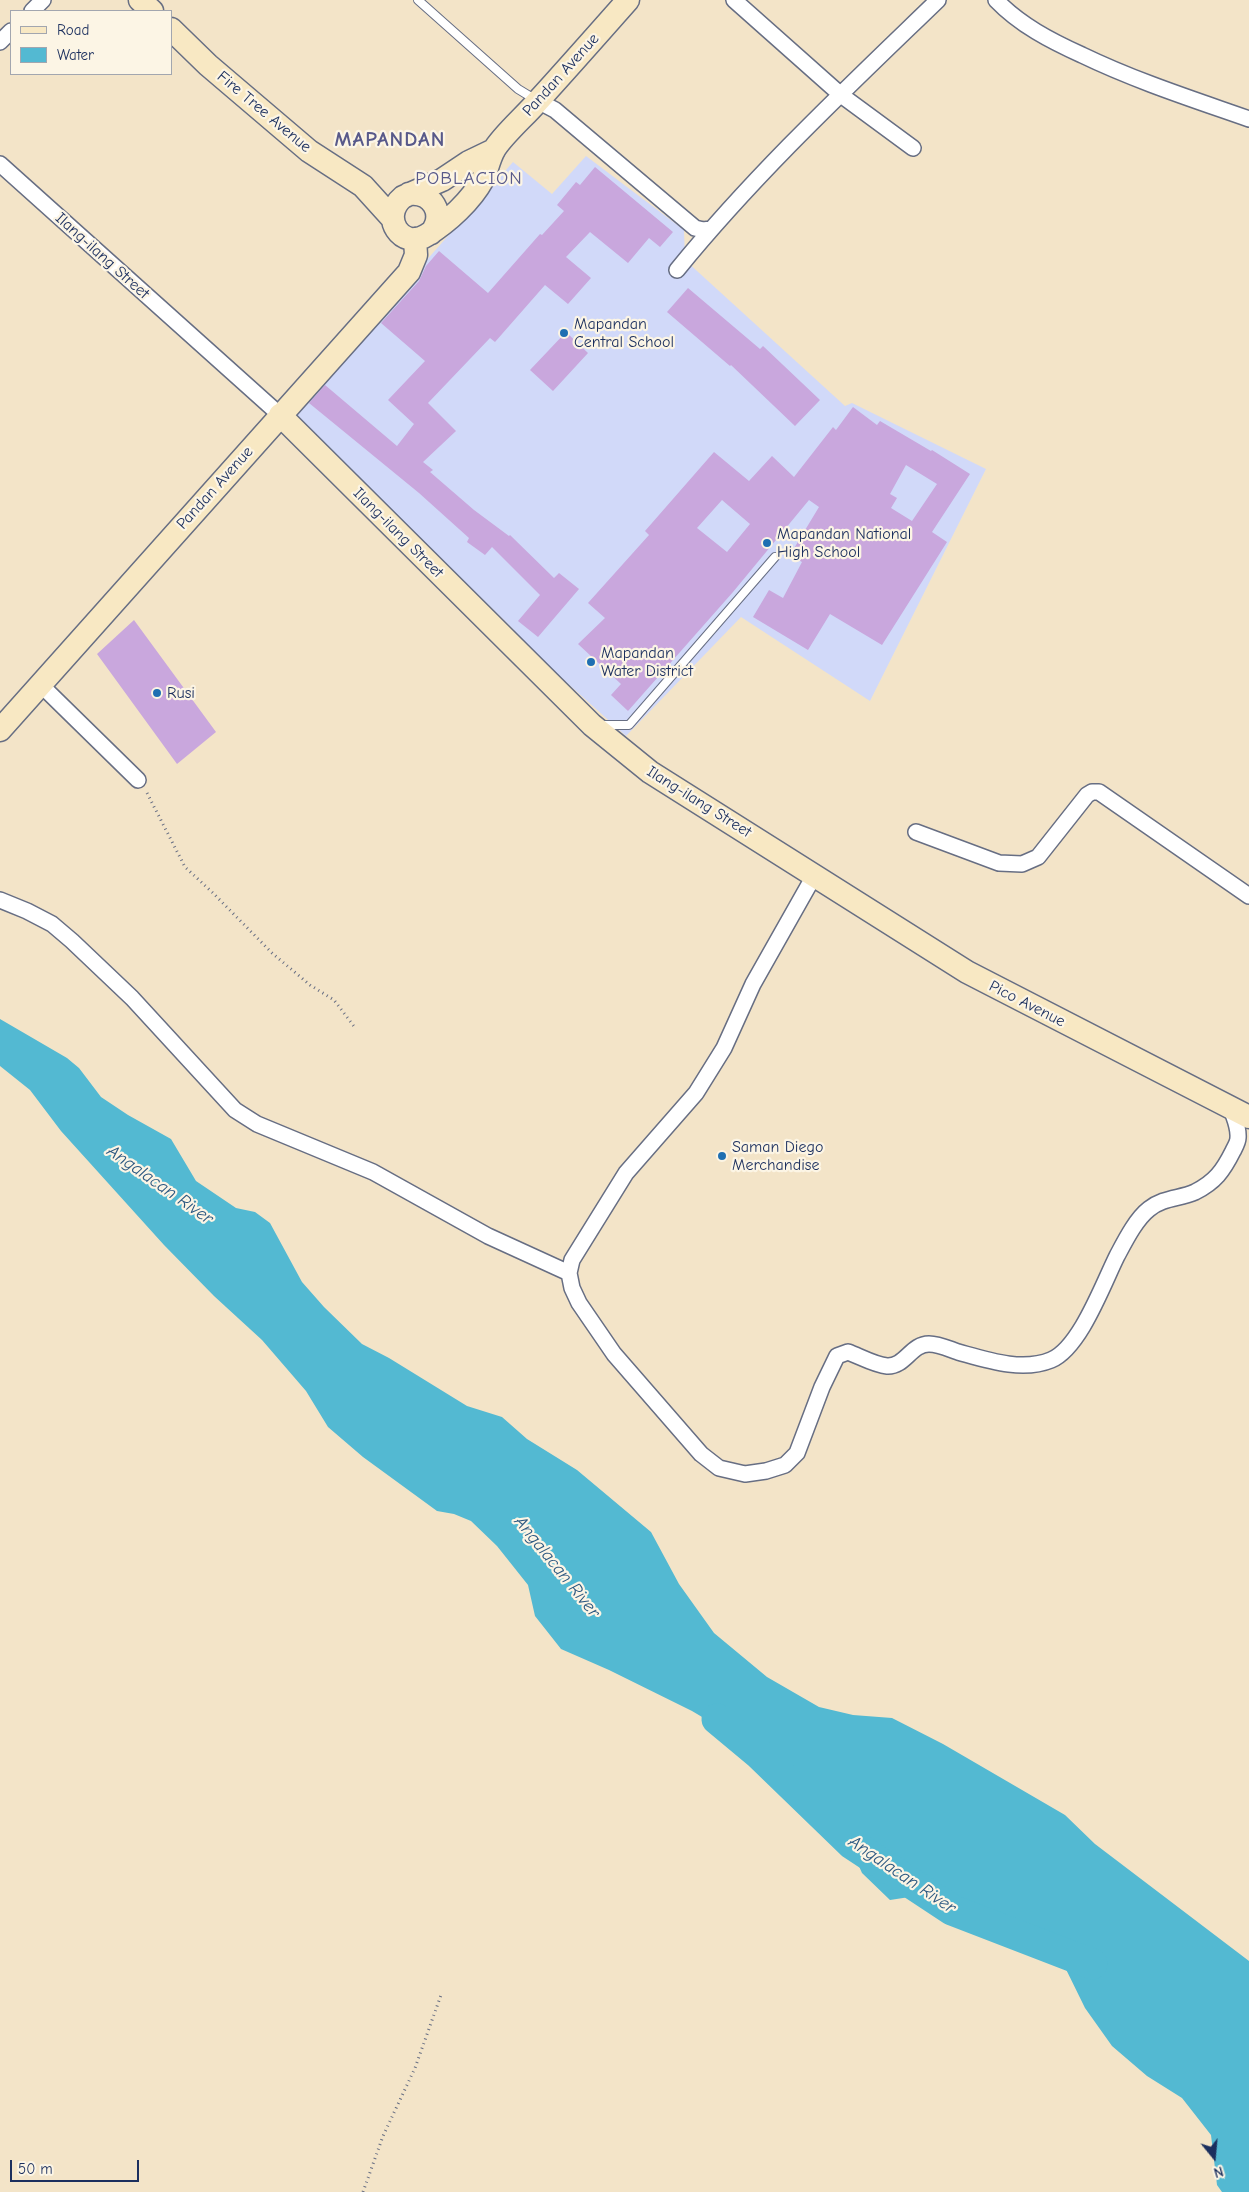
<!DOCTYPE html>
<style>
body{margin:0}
#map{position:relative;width:1249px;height:2192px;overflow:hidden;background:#f3e4c8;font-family:"Comic Neue",sans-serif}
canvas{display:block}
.legend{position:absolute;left:10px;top:10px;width:162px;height:65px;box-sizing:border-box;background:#fcf5e5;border:1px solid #a2a6af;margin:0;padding:6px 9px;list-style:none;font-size:15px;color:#1b2f5e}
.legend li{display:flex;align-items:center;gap:10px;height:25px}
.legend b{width:25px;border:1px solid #a2a6af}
.north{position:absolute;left:1189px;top:2132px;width:50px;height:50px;-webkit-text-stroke:4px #fcf5e5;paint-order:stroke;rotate:163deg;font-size:14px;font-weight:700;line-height:20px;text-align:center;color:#1b2f5e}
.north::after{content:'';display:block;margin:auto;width:18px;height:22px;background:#1b2f5e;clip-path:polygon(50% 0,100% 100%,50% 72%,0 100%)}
.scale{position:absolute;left:10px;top:2160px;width:129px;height:22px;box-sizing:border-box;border:2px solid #1b2f5e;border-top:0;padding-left:6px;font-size:15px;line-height:18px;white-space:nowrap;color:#1b2f5e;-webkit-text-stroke:4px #fcf5e5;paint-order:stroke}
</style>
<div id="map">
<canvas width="1249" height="2192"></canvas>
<ul class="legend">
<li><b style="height:6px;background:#f8e8c3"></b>Road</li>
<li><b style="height:14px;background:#53b9d2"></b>Water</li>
</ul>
<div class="north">N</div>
<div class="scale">50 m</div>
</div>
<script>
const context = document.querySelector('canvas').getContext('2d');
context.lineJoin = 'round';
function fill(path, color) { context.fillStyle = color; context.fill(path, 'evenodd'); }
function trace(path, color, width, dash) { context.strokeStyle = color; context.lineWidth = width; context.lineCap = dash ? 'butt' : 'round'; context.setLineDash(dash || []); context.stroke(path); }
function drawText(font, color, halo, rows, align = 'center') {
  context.font = font + ' "Comic Neue",sans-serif'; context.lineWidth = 4.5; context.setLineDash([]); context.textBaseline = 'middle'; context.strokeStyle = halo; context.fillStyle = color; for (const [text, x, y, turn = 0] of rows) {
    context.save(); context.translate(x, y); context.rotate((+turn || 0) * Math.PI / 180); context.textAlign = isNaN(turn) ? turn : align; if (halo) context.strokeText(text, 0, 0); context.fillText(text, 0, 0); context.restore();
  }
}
fill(new Path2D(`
 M586 156 684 230 685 260 845 406 852 403 986 469 870 701 741 617 626 736 545 663 508 624 292 413 513 162 552 194Z`), '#d1d9f9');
fill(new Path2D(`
 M0 1019 67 1058 79 1068 101 1097 128 1115 171 1139 196 1181 236 1208 255 1212 270 1223 302 1282 324 1307 362 1344 389 1358 467 1406 502 1417 527 1439 577 1470 651 1532 679 1584 714 1633 767 1677 819 1707 853 1715 892 1718 943 1744 1065 1815 1095 1844 1249 1961V2192H1222L1217 2185 1211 2135 1182 2098 1147 2076 1112 2046 1085 2008 1059 1955 1024 1926 942 1892 890 1900 862 1873 844 1832 800 1800 785 1783 775 1764 739 1739 692 1711 609 1670 561 1649 535 1616 528 1585 497 1546 471 1521 454 1514 437 1511 363 1457 328 1427 306 1391 262 1340 214 1296 164 1245 61 1131 30 1090 0 1066Z`), '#53b9d2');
trace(new Path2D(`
 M717 1719 759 1754 852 1844 952 1910 1092 1964`), '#53b9d2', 31);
fill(new Path2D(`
 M595 167 673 232 660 247 649 238 628 263 590 232 566 257 591 278 568 304 545 285 495 342 490 338 428 403 456 431 423 462 433 470 430 472 474 510 509 536 510 535 554 578 559 573 579 589 538 637 518 621 540 595 492 547 485 555 467 542 469 538 419 493 309 403 325 385 397 446 414 424 388 400 425 361 381 323 419 281 426 266 439 251 488 293 540 234 542 235 564 211 557 205 576 182 580 185Z
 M688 288 760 349 763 346 820 400 795 426 731 365 730 366 667 312Z
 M566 332 588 353 553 391 530 370Z
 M853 407 877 425 880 421 931 451 932 450 970 474 932 532 947 542 882 645 830 614 808 650 753 617 769 590 783 598 802 562 790 555 819 507 809 500 733 592 628 711 611 695 621 684 578 644 605 618 588 603 649 535 645 531 714 452 749 481 772 456 794 477 833 427 836 430ZM906 465 937 484 912 521 891 508 897 498 890 494ZM722 500 750 524 727 552 697 528Z
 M134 620 216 732 177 764 97 654Z`), '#c9a7dd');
const lane = new Path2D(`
 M418 0 518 89 536 100
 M601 725H629L775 557`);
const street = new Path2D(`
 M734 0 841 95 913 148
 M996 0C1020 25 1051 41 1082 55 1136 81 1192 99 1249 119
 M32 11 43 0
 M0 42 11 31
 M538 101 555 110 695 228 703 230 711 229
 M0 164 280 415
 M677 270C756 173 848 87 938 0
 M40 684 138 780
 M916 832 999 863 1022 864 1038 857 1087 795 1092 792H1099L1249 896
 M814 876 753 984 724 1048 696 1093 626 1173 572 1260 569 1273 572 1288 579 1303 614 1354 701 1454 719 1468 745 1474 766 1471 785 1465 797 1453 822 1387 837 1356 848 1352C859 1356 875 1365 887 1366 905 1367 911 1344 929 1344 939 1344 949 1349 958 1352 987 1360 1022 1372 1051 1360 1080 1348 1103 1284 1117 1256 1125 1241 1136 1219 1149 1209 1164 1197 1180 1199 1195 1192 1215 1182 1223 1171 1233 1151 1235 1147 1238 1142 1238 1138 1239 1127 1234 1118 1231 1108
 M0 900 27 911 52 924 72 941 132 998 235 1110 257 1124 373 1172 488 1236 569 1273`);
const secondary = new Path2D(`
 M140 0 152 11
 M171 29 208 65 309 151 363 186 392 218
 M494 150 469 162 442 180 403 197C379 217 402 251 427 235 448 222 471 201 483 179 487 170 489 159 494 150 502 136 525 116 537 102 568 68 598 34 628 0
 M409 194C432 191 446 214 431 233
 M280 415 592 725 650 772 967 972 1249 1117
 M0 730 409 272 416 255 415 239`);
trace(lane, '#676e83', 10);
trace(street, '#676e83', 18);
trace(secondary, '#676e83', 25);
trace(new Path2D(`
 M147 793 185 867 213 893 272 953 310 985 334 1000 356 1029
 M363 2192 383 2136 415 2068 441 1995`), '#676e83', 3, [1, 4]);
trace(lane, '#fff', 8);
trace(street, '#fff', 15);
trace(secondary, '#f8e8c3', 22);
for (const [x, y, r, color] of [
 [564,333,5,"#1f6fb2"],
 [767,543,5,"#1f6fb2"],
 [591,662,5,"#1f6fb2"],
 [157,693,5,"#1f6fb2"],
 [722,1156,5,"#1f6fb2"]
]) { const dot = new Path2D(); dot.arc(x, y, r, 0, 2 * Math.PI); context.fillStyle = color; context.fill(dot); trace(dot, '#fcf5e5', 2); }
drawText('16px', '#1b2f5e', '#fcf5e5', [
 ["Pandan Avenue",561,75,-48],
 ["Fire Tree Avenue",264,112,40],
 ["Ilang-ilang Street",102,256,42],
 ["Pandan Avenue",215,488,-48],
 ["Ilang-ilang Street",398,533,45],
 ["Ilang-ilang Street",699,802,32],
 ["Pico Avenue",1027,1004,27]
]);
drawText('16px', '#1b2f5e', '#fcf5e5', [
 ["Mapandan",574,324],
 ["Central School",574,342],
 ["Mapandan National",777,534],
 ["High School",777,552],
 ["Mapandan",601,653],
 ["Water District",601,671],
 ["Rusi",167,693],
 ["Saman Diego",732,1147],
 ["Merchandise",732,1165]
], 'left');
drawText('italic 18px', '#2c5881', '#fcf5e5', [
 ["Angalacan River",160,1185,35],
 ["Angalacan River",557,1567,51],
 ["Angalacan River",902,1875,34]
]);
context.letterSpacing = '1px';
drawText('19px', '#58598a', '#fcf5e5', [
 ["POBLACION",469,179]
]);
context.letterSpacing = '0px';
context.letterSpacing = '1px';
drawText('bold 21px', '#58598a', '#fcf5e5', [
 ["MAPANDAN",390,140]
]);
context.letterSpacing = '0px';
</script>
